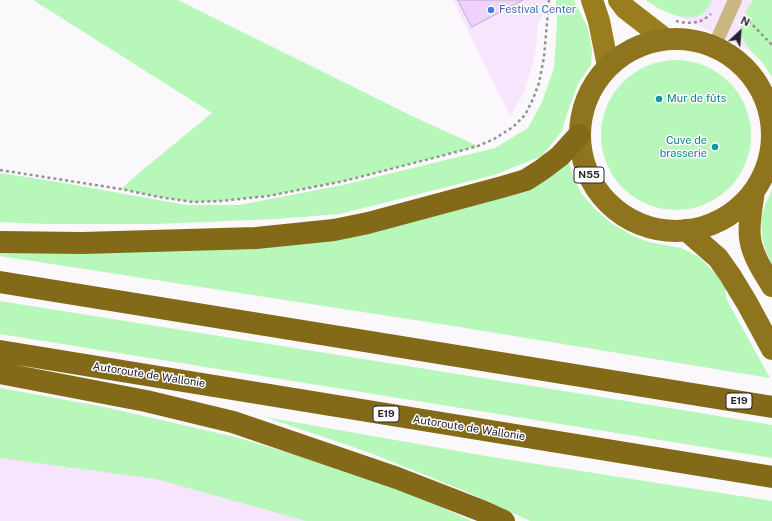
<!DOCTYPE html>
<meta charset="utf-8">
<style>
body{margin:0}
#map{position:relative;width:772px;height:521px;overflow:hidden;background:#fbf8fc;font-family:"Public Sans",sans-serif}
canvas{display:block}
.north{position:absolute;left:720px;top:12px;width:40px;height:40px;-webkit-text-stroke:3px #fff;paint-order:stroke;rotate:26deg;font-size:11px;font-weight:700;line-height:16px;text-align:center;color:#27212a}
.north::after{content:'';display:block;margin:auto;width:14px;height:18px;background:#27212a;clip-path:polygon(50% 0,100% 100%,50% 72%,0 100%)}
</style>
<div id="map">
<canvas width="772" height="521"></canvas>
<div class="north">N</div>
</div>
<script>
const context = document.querySelector('canvas').getContext('2d');
context.lineJoin = 'round';
function fill(path, color) { context.fillStyle = color; context.fill(path, 'evenodd'); }
function trace(path, color, width, dash) { context.strokeStyle = color; context.lineWidth = width; context.lineCap = dash ? 'butt' : 'round'; context.setLineDash(dash || []); context.stroke(path); }
function drawText(font, color, halo, rows, align = 'center') {
  context.font = font + ' "Public Sans",sans-serif'; context.lineWidth = 3; context.setLineDash([]); context.textBaseline = 'middle'; context.strokeStyle = halo; context.fillStyle = color; for (const [text, x, y, turn = 0] of rows) {
    context.save(); context.translate(x, y); context.rotate((+turn || 0) * Math.PI / 180); context.textAlign = isNaN(turn) ? turn : align; if (halo) context.strokeText(text, 0, 0); context.fillText(text, 0, 0); context.restore();
  }
}
fill(new Path2D(`
 M453 0H549L538 24 535 56 524 93 510 116Z
 M646 0H772V77L762 62 749 50 678 16 664 11 657 8Z
 M0 388 104 407 235 437 387 482 471 521H0Z`), '#f6e5fd');
fill(new Path2D(`
 M33 0H178L414 117 478 146 441 156 344 181 268 196 220 201 193 202 159 197 121 189 140 172 212 113Z
 M556 0H574L588 28 592 50 591 65 578 84 567 114 562 131 542 156 494 175 340 214 275 219 156 224H46L0 222V173L58 182 187 205H239L343 185 495 148 528 128 542 102 554 68 557 23Z
 M646 0H712C710 4 707 10 703 13 690 25 658 10 646 0Z
 M753 0H772V77L762 62 750 50 743 39 740 30 746 11Z
 M601 135a75 75 0 1 1 150 0a75 75 0 1 1-150 0Z
 M569 163 574 179 582 194 596 210 611 223 633 236 649 242 681 248 699 257 718 276 725 287 727 300 770 378 447 325 0 256V249L313 242 514 194 549 179Z
 M772 190V264L766 252 762 237 761 219 765 205Z
 M0 301 695 412 772 425V458L0 334Z
 M0 388 104 407 235 437 387 482 471 521H306L156 479 0 458Z
 M265 417 486 456 772 501V521H530L472 494 373 454Z`), '#b7f7ba');
const building = new Path2D(`
 M458 0H523L472 27Z`);
fill(building, '#eed2fb');
trace(building, '#bdaec5', 1);
trace(new Path2D(`
 M743 19 749 21 772 45
 M676 21C684 23 695 24 703 20 705 19 708 16 711 14
 M0 170 121 189 159 197 193 202 220 201 268 196 344 181 441 156 478 146 494 139 513 127 525 115 533 99 539 83 544 57 549 0`), '#969198', 2.5, [3, 3]);
trace(new Path2D(`
 M714 47 735 0`), '#cab680', 14);
trace(new Path2D(`
 M592 0 599 21 608 66
 M619 0 625 8 665 39`), '#9a7d1e', 22);
trace(new Path2D(`
 M580 135a96 96 0 1 1 192 0a96 96 0 1 1-192 0Z
 M754 191C752 206 748 223 750 238 752 255 763 271 772 286
 M686 230 718 258 730 275 747 303 772 349`), '#8e741c', 22);
trace(new Path2D(`
 M0 242 82 243 256 238 334 230 368 223 502 187 526 180 543 169 560 156 579 135
 M0 282 772 407
 M0 351 772 477
 M0 373 146 401 233 422 397 478 482 511 504 521`), '#836a19', 22);
for (const [x, y, r, color] of [
 [491,10,4,"#3f7fe0"],
 [659,99,4,"#0f9aa8"],
 [715,147,4,"#0f9aa8"]
]) { const dot = new Path2D(); dot.arc(x, y, r, 0, 2 * Math.PI); context.fillStyle = color; context.fill(dot); trace(dot, '#fff', 1.5); }
for (const [x, y, w] of [
 [589,175,30],
 [739,401,26],
 [386,414,26]
]) { const box = new Path2D(); box.roundRect(x - w / 2, y - 8, w, 16, 3); context.fillStyle = '#fff'; context.fill(box); trace(box, '#27212a', 1); }
drawText('bold 10px', '#27212a', null, [
 ["N55",589,175],
 ["E19",739,401],
 ["E19",386,414]
]);
drawText('11px', '#366cbe', '#fff', [
 ["Festival Center",499,10]
], 'left');
drawText('11px', '#0d838f', '#fff', [
 ["Mur de fûts",667,99],
 ["Cuve de",707,141,"right"],
 ["brasserie",707,154,"right"]
], 'left');
drawText('11px', '#27212a', '#fff', [
 ["Autoroute de Wallonie",149,375,9],
 ["Autoroute de Wallonie",469,428,9]
]);
</script>
